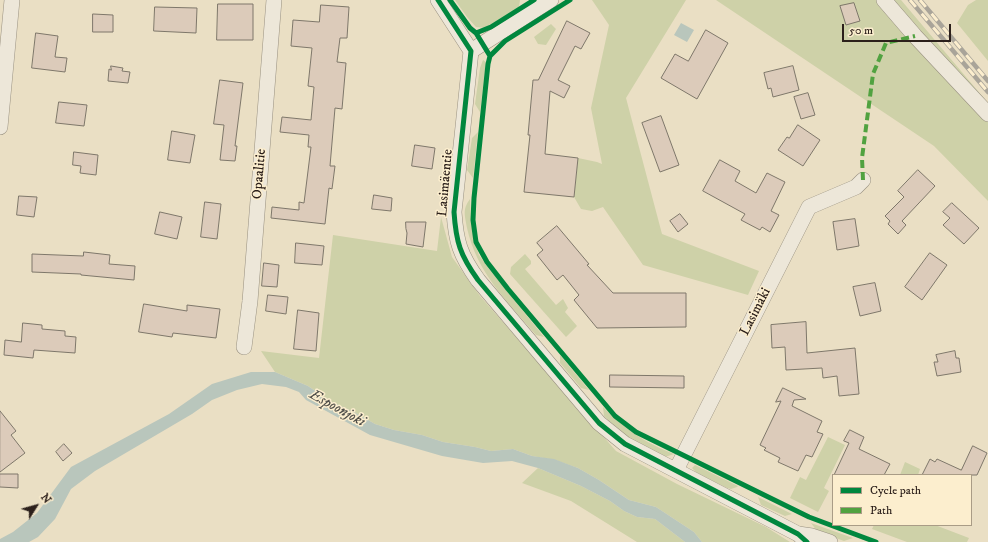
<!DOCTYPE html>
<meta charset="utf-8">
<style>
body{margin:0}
#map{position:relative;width:988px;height:542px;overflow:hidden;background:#eadfc4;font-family:"IM FELL DW Pica",serif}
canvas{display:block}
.legend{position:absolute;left:832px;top:474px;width:140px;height:52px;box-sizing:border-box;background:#fceece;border:1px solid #a99c86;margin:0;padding:5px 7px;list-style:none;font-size:12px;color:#2c201b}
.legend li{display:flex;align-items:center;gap:8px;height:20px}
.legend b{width:20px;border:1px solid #a99c86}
.north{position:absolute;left:16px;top:486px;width:40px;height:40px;-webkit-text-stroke:3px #fceece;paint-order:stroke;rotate:53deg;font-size:11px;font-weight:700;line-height:16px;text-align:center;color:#2c201b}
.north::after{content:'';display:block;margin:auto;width:14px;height:18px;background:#2c201b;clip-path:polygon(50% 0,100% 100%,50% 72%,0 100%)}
.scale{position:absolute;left:842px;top:24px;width:109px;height:18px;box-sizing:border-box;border:2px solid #2c201b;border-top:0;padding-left:5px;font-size:12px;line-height:14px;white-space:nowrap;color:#2c201b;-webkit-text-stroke:3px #fceece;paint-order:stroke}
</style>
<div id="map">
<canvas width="988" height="542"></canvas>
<ul class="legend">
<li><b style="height:5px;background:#00873e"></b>Cycle path</li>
<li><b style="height:5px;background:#51a240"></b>Path</li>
</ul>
<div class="north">N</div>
<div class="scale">50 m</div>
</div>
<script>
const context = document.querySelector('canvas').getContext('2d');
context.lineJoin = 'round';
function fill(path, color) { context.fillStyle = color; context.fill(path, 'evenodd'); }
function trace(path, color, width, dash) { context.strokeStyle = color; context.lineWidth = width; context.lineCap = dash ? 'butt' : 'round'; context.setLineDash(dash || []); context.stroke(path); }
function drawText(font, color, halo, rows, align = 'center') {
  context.font = font + ' "IM FELL DW Pica",serif'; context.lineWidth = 3; context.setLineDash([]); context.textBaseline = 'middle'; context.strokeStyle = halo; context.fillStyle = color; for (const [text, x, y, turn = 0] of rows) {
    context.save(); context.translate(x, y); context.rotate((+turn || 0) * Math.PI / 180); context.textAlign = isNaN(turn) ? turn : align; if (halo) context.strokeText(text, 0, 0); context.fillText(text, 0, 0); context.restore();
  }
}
fill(new Path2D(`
 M455 0H520L519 7 486 28 476 27 467 17Z
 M592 0H686L626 98 662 234 759 271 748 295 643 265 603 207 592 211 581 209 574 197 578 158 597 162 602 164 591 108 609 25Z
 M716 0H901L988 103V201L934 146Z
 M976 0H988V61L957 23 968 5Z
 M551 24 556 29 546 45 538 44 534 37Z
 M483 60 486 62 480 112 475 104 480 68Z
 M478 132 473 178 467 170 472 138Z
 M470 199 471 221 474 241 479 255 489 269 544 337 536 335C507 301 477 273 467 228 465 215 462 210 470 199Z
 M441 217 452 257 480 296 616 451 677 484 766 527 790 542H702L694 532 656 507 629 500 599 480 578 468 555 460 532 456 513 449 491 451 475 447 443 442 422 435 394 430 375 424 356 413 332 402 308 386 275 372 261 351 319 358 333 235 437 251Z
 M525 254 531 261V264L525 269 556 305 563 299 568 308 565 312 577 326 566 337 510 274 511 267Z
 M560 355 589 390 581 388 560 363Z
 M603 407C626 430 644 442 674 454L665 457 635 442 617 429 604 416Z
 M828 437 845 445 824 488 829 491 818 512 790 498 800 477 806 480Z
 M905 462 920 469 918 475H900Z
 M695 465 738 486 737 487 731 489 727 488 697 473 692 468Z
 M538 468 581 486 610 501 624 511 637 517 655 519 685 542H637L571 501 522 483Z
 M758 497 792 514 785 516 761 505Z
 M811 523 853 538 844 541 817 531Z
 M874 525H935L969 538 967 542H907L872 529Z`), '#ced1a8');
fill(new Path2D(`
 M681 23 694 30 687 42 674 35Z
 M251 372H275L308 386 332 402 356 413 375 424 394 430 422 435 443 442 475 447 491 451 513 449 532 456 554 459 578 468 599 480 629 500 656 507 694 532 702 542H685L655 519 637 517 624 511 610 501 581 486 538 468 512 461 483 463 442 456 370 435 306 400 299 392 286 387 262 384 237 390 212 400 192 414 95 471 71 489 55 519 38 537 29 542H0V539L13 532 37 513 71 467 169 414 212 384Z`), '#b9c6bc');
const building = new Path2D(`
 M854 3 860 21 846 25 840 6Z
 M218 4H253V40H217Z
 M321 5 349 7 347 38H340L337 62 346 63 342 109 335 108 330 166H335L332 189 329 188 325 224 271 218 272 207 299 210V202L304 203 311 147H308L309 135 280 132 282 117 311 120 314 87 308 86 312 48 291 46 293 20 319 22Z
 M155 7 197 8 196 33 154 31Z
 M93 14 113 15V32H93Z
 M567 21 590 33 581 49 575 46 558 80 570 86 564 98 550 91 545 154 578 158 574 197 524 192 530 135H528L533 80H538Z
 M706 30 728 43 697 99 661 78 675 54 688 61Z
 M36 33 58 36 55 57 67 58 65 72 32 68Z
 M111 66 123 68 122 71 130 72 128 83 108 81 109 69 111 70Z
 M793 66 799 90 773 97 771 88 768 89 764 73Z
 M220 80 243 83 235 146H237L235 161 220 160 224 125 214 124Z
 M808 93 815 115 801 119 794 97Z
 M59 102 87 105 84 126 56 123Z
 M661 116 679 165 660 172 642 123Z
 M798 125 820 140 803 166 778 150 787 137 789 138Z
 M172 131 195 135 190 163 168 160Z
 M415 145 435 148 432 169 412 166Z
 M74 152 98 155 96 175 80 173 81 166 73 165Z
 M720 160 740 171 735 181 756 193 767 173 785 182 771 211 779 215 770 232 762 227 760 230 741 220 745 214 703 191Z
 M918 170 935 186 902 221 906 225 898 234 888 224 890 221 885 216 904 197 898 191Z
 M374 195 392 198 391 211 372 209Z
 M19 196 37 197 34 217 17 215Z
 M205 202 221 204 217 239 201 237Z
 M952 203 979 228 964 244 943 225 950 218 943 212Z
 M160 212 182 217 177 239 155 234Z
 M680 214 688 224 678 232 670 221Z
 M855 219 859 246 837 250 833 222Z
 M406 222H426L423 247 406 244 407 233 406 229Z
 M557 226 589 264 587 265 613 293H686V327L597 328 574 300 579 295 563 275 557 280 537 255 543 250 537 243Z
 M296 243 324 246 322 265 295 263Z
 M84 252 110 255 109 264 135 266 134 280 81 275V274L32 272V254L83 256Z
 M930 253 947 265 922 300 905 287Z
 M264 263 279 265 277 287 262 286Z
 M875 283 881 311 860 316 853 287Z
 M268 295 288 297 286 314 266 311Z
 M144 304 187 311V305L220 309 216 338 173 333 172 337 139 332Z
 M298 310 319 313 316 351 294 349Z
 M806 322 807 353 855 348 859 394 839 396 837 376 823 378 822 368 786 370 785 347 772 348 771 325Z
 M23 323 42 325V329L65 331V336L76 337 75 353 34 350 33 358 4 355 5 340 21 342Z
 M955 351 956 358H959L961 372 937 376 934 362H938L936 355Z
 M610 375 684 376V388L610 387Z
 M783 388 806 399 794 400 792 406 822 421 817 432 823 434 812 457 806 455 798 471 778 462 780 458 764 450 766 448 760 445 781 401 776 402Z
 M0 411 16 431 11 435 25 453 0 472Z
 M850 430 864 437 859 449 890 464 884 475H834L849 443 844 441Z
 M64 444 72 453 63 461 56 452Z
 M973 446 987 453 977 475H922L930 459 935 462 937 459 961 470Z
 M0 474H18V488L0 487Z`);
fill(building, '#dccbba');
trace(building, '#7e776a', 1);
const minor = new Path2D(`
 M438 0 471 51 454 212C456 242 460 255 478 280L599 423 625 444 798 534 807 542
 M884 0 915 36 988 114
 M471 51 551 0
 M0 127 12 0
 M244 347 250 301 274 0
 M676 470 809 207 856 187 863 180
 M798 534 812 536 830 542`);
trace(minor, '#999181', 16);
trace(minor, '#ede7d9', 15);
const rail = new Path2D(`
 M910 0 988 92
 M920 0 988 81`);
trace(rail, '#a9a499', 4.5);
trace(rail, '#fceece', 3, [9]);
trace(new Path2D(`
 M863 180 862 158 873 74 886 43 915 36`), '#51a240', 4, [8, 4]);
trace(new Path2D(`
 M438 0 471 51 454 212C456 242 460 255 478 280L599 423 625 444 798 534 807 542
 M450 0 470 28 476 33 490 56
 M570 0 505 41 490 56 488 64 474 198 473 220 476 242 487 262 508 289 615 416 636 432 809 517 876 542
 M476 33 491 27 534 0`), '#00873e', 5);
drawText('14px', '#2c201b', '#fceece', [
 ["Opaalitie",260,174,-85],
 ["Lasimäentie",446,183,-85],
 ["Lasimäki",756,312,-63]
]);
drawText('italic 15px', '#504f4a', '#fceece', [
 ["Espoonjoki",337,409,29]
]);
</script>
